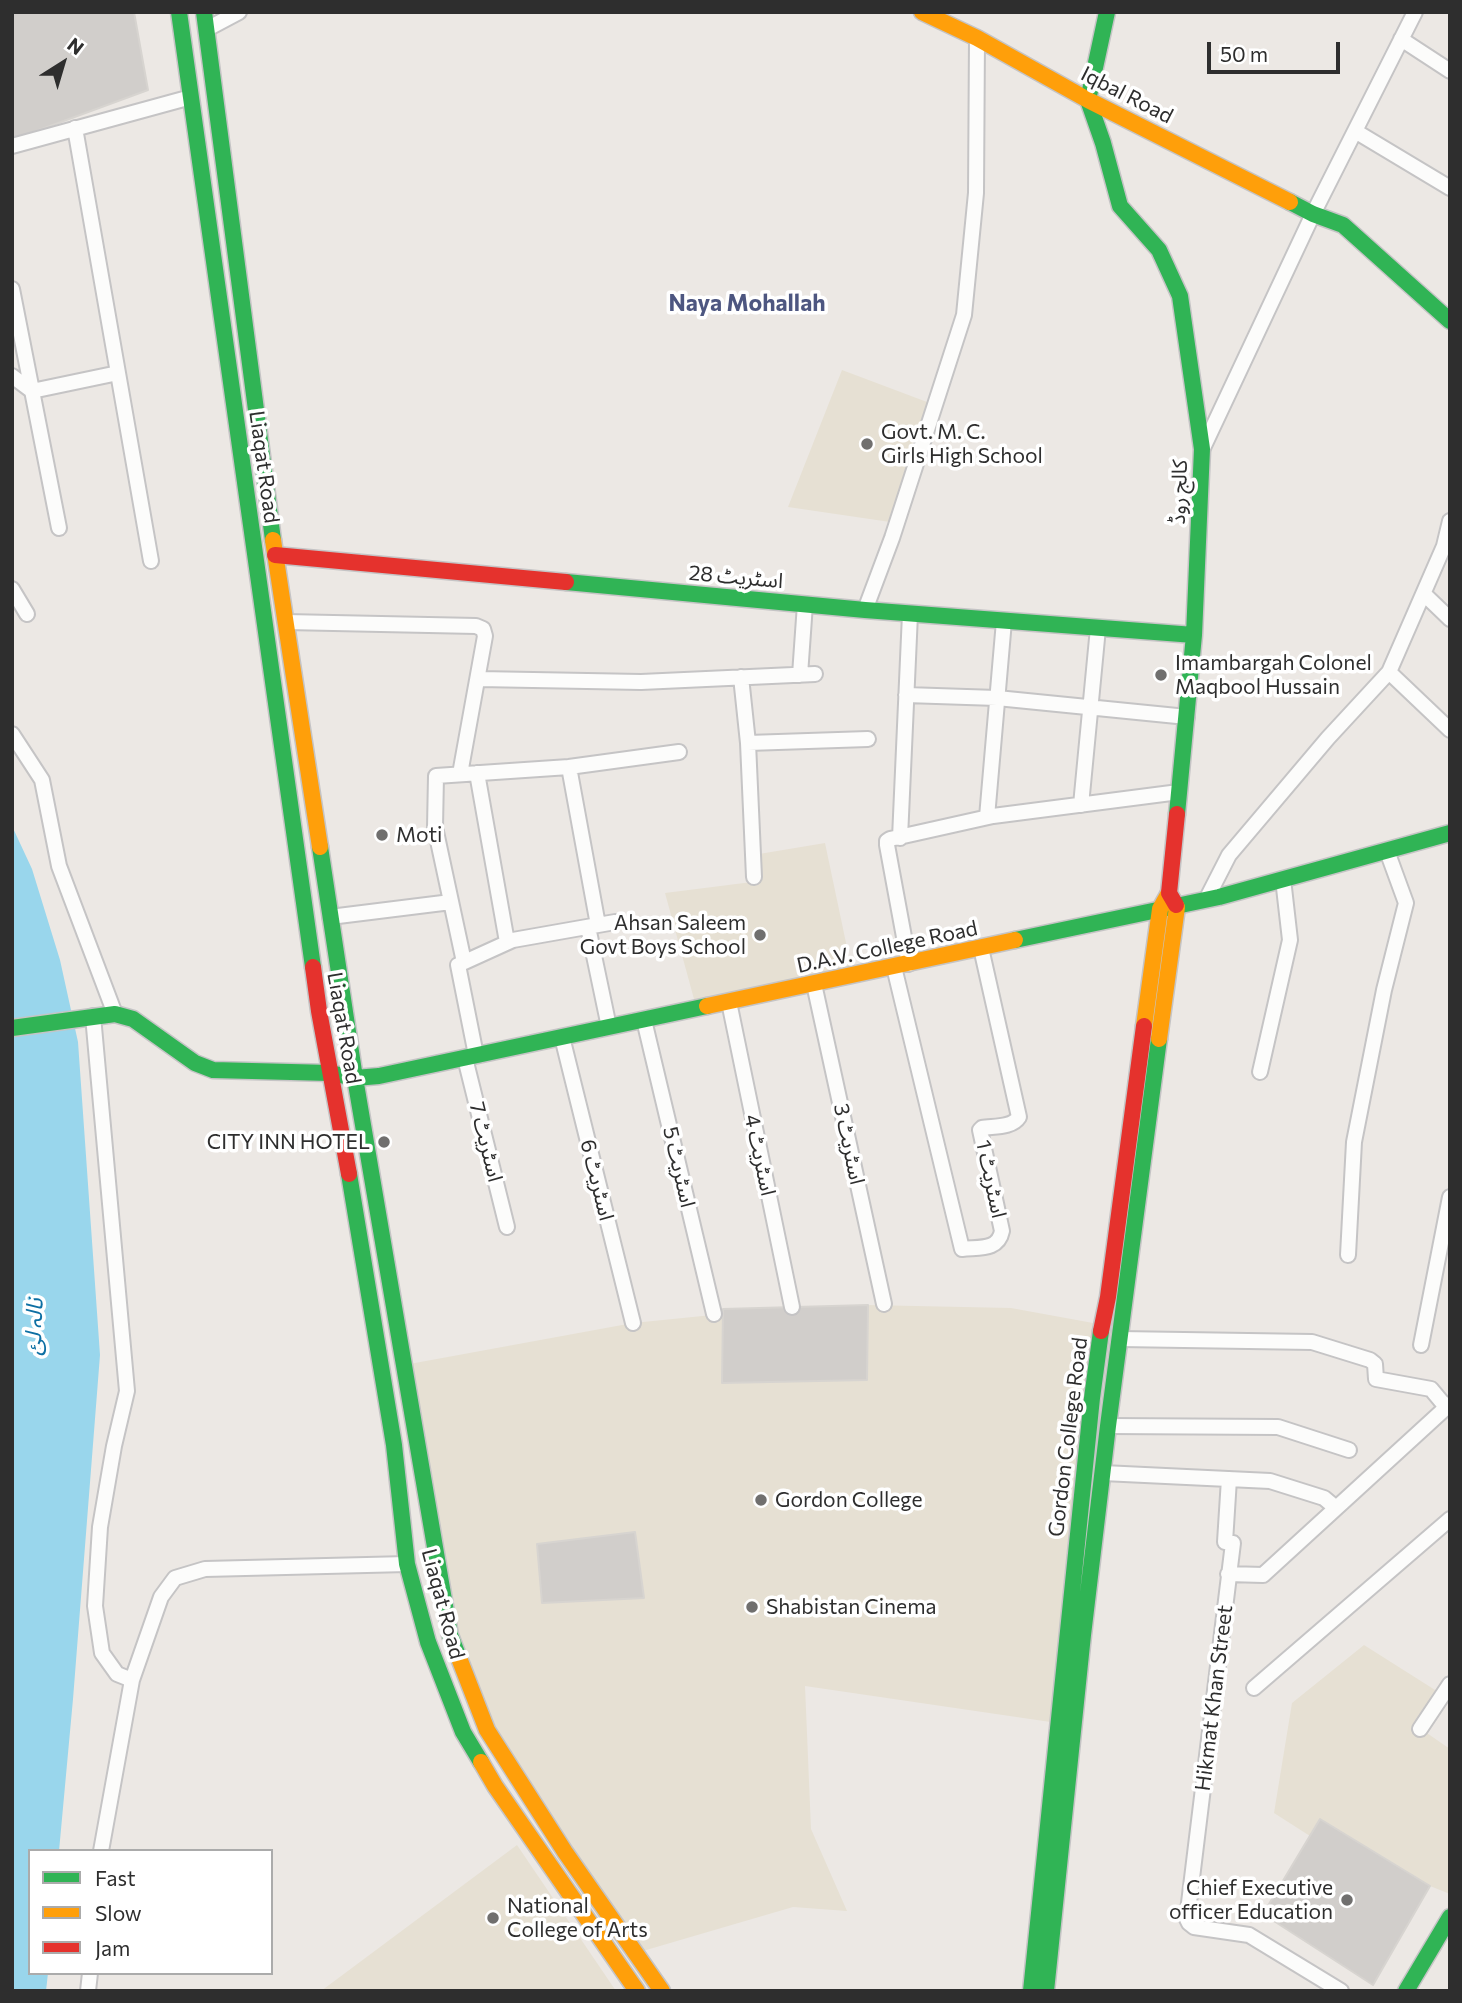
<!DOCTYPE html>
<meta charset="utf-8">
<style>
body{margin:0}
#map{position:relative;width:1462px;height:2003px;overflow:hidden;background:#ece8e4;font-family:Commissioner,sans-serif}
canvas{display:block}
.frame{position:absolute;inset:0;border:14px solid #2e2e2e;pointer-events:none}
.legend{position:absolute;left:28px;top:1849px;width:245px;height:126px;box-sizing:border-box;background:#fff;border:2px solid #ababab;margin:0;padding:9px 12px;list-style:none;font-size:21px;color:#2e2e2e}
.legend li{display:flex;align-items:center;gap:14px;height:35px}
.legend b{width:35px;border:2px solid #ababab}
.north{position:absolute;left:28px;top:28px;width:70px;height:70px;-webkit-text-stroke:5px #fff;paint-order:stroke;rotate:37deg;font-size:19px;font-weight:700;line-height:28px;text-align:center;color:#2e2e2e}
.north::after{content:'';display:block;margin:auto;width:24px;height:32px;background:#2e2e2e;clip-path:polygon(50% 0,100% 100%,50% 72%,0 100%)}
.scale{position:absolute;left:1207px;top:42px;width:133px;height:32px;box-sizing:border-box;border:4px solid #2e2e2e;border-top:0;padding-left:9px;font-size:21px;line-height:24px;white-space:nowrap;color:#2e2e2e;-webkit-text-stroke:5px #fff;paint-order:stroke}
</style>
<div id="map">
<canvas width="1462" height="2003"></canvas>
<div class="frame"></div>
<ul class="legend">
<li><b style="height:9px;background:#30b455"></b>Fast</li>
<li><b style="height:9px;background:#ff9f0a"></b>Slow</li>
<li><b style="height:9px;background:#e5322d"></b>Jam</li>
</ul>
<div class="north">N</div>
<div class="scale">50 m</div>
</div>
<script>
const context = document.querySelector('canvas').getContext('2d');
context.lineJoin = 'round';
function fill(path, color) { context.fillStyle = color; context.fill(path, 'evenodd'); }
function trace(path, color, width, dash) { context.strokeStyle = color; context.lineWidth = width; context.lineCap = dash ? 'butt' : 'round'; context.setLineDash(dash || []); context.stroke(path); }
function drawText(font, color, halo, rows, align = 'center') {
  context.font = font + ' Commissioner,"Noto Sans Arabic",sans-serif'; context.lineWidth = 7; context.setLineDash([]); context.textBaseline = 'middle'; context.strokeStyle = halo; context.fillStyle = color; for (const [text, x, y, turn = 0] of rows) {
    context.save(); context.translate(x, y); context.rotate((+turn || 0) * Math.PI / 180); context.textAlign = isNaN(turn) ? turn : align; if (halo) context.strokeText(text, 0, 0); context.fillText(text, 0, 0); context.restore();
  }
}
fill(new Path2D(`
 M842 370 935 405 897 523 788 507Z
 M825 843 853 976 697 1010 665 893 752 882 753 855Z
 M868 1305 1011 1308 1115 1327 1071 1725 805 1686 811 1829 847 1911 793 1907 636 1953 487 1730 450 1635 404 1365 633 1323 792 1307Z
 M1364 1645 1443 1695 1421 1729 1450 1749V1894L1430 1886 1320 1820 1310 1836 1274 1813 1292 1703Z
 M517 1845 616 1991H321Z`), '#e6e0d3');
fill(new Path2D(`
 M12 826 32 869 60 960 78 1042 100 1355 73 1699 59 1851H30V1973H48L46 1991H12Z`), '#99d6ec');
const building = new Path2D(`
 M12 12H134L148 90 12 140Z
 M868 1305 867 1380 722 1383 723 1309Z
 M635 1532 644 1598 542 1603 537 1544Z
 M1320 1819 1430 1886 1373 1985 1263 1914Z`);
fill(building, '#d1cecb');
trace(building, '#d7d4d0', 2);
const street = new Path2D(`
 M207 29 239 12
 M1401 39 1450 71
 M75 128 151 561
 M1355 131 1450 188
 M12 146 191 97
 M12 289 59 528
 M12 376 32 391 118 373
 M1203 448 1313 214 1415 12
 M12 589 27 614
 M1424 594 1450 619
 M865 610 892 538 964 315 976 193 977 38
 M286 622 476 626 483 629 485 636 460 774
 M1389 672 1450 730
 M800 675 805 604
 M741 677 748 743 754 877
 M479 679 641 682 815 674
 M906 695 997 698 1187 717
 M12 734 42 780 59 866 115 1014
 M748 743 868 739
 M569 767 598 925
 M477 773 507 942
 M1081 805 1098 628
 M987 817 1004 621
 M900 838 910 614
 M1206 900 1229 855 1328 738 1389 672 1444 546 1450 521
 M330 917 451 902
 M588 927 609 1027
 M464 962 435 827 436 776 569 767 679 752
 M909 964 887 845V841L890 839 993 816 1179 792
 M894 967 962 1249C979 1247 998 1251 1002 1231L980 1130 982 1128C994 1126 1012 1128 1019 1117L981 948
 M814 984 884 1304
 M729 1002 792 1307
 M93 1016 127 1391 114 1446 100 1527 95 1606 102 1653 117 1674 132 1680
 M644 1020 714 1314
 M562 1037 633 1323
 M476 1055 458 965 513 940 615 922
 M465 1058 507 1227
 M1260 1072 1290 940 1283 879
 M1348 1255 1354 1142 1384 990 1406 903 1387 851
 M1120 1339 1312 1342 1370 1360 1375 1364 1376 1379 1431 1389 1446 1407
 M1421 1345 1450 1197
 M1108 1426 1278 1427 1349 1450
 M1103 1473 1270 1481 1324 1498 1336 1508
 M1229 1479 1225 1542 1233 1543 1187 1919 1189 1923 1194 1927 1249 1935 1341 1991
 M1228 1574 1263 1575 1450 1404
 M1254 1688 1450 1519
 M1420 1729 1450 1684
 M101 1851 132 1680 161 1597 175 1578 205 1569 407 1564
 M88 1991 90 1973`);
const fast = new Path2D(`
 M179 12 313 967
 M204 12 273 540
 M1107 12 1088 100 1103 143 1120 206 1159 250 1180 296 1202 449 1194 635 1177 814
 M1290 202 1313 214 1343 225 1450 321
 M566 582 865 610 1194 635
 M320 847 355 1078 450 1635 459 1658
 M1015 940 1219 897 1450 833
 M12 1028 115 1014 133 1019 195 1063 213 1070 330 1073 355 1078 379 1076 707 1006
 M349 1174 394 1445 407 1564 428 1642 463 1732 481 1762
 M1031 1991 1092 1398 1101 1331
 M1046 1991 1083 1635 1108 1426 1159 1039
 M1406 1991 1450 1917`);
const slow = new Path2D(`
 M922 12 977 38 1088 100 1290 202
 M273 540 320 847
 M707 1006 1015 940
 M1144 1026 1160 909 1169 893
 M1159 1039 1177 907
 M459 1658 487 1730 565 1852 662 1991
 M481 1762 495 1786 637 1991`);
const jam = new Path2D(`
 M275 555 566 582
 M1176 905 1169 893 1177 814
 M313 967 319 1011 349 1174
 M1101 1331 1108 1297 1144 1026`);
trace(street, '#c5c4c5', 18);
trace(fast, '#c5c4c5', 19);
trace(slow, '#c5c4c5', 19);
trace(jam, '#c5c4c5', 19);
trace(street, '#fcfcfb', 14);
trace(fast, '#30b455', 16);
trace(slow, '#ff9f0a', 16);
trace(jam, '#e5322d', 16);
for (const [x, y, r, color] of [
 [867,444,7,"#706f6e"],
 [1161,675,7,"#706f6e"],
 [382,835,7,"#706f6e"],
 [760,935,7,"#706f6e"],
 [384,1142,7,"#706f6e"],
 [761,1500,7,"#706f6e"],
 [752,1607,7,"#706f6e"],
 [1347,1900,7,"#706f6e"],
 [493,1918,7,"#706f6e"]
]) { const dot = new Path2D(); dot.arc(x, y, r, 0, 2 * Math.PI); context.fillStyle = color; context.fill(dot); trace(dot, '#fff', 2.5); }
drawText('21px', '#2e2e2e', '#fff', [
 ["Iqbal Road",1127,95,27],
 ["Liaqat Road",264,467,82],
 ["کالج روڈ",1179,492,-88],
 ["اسٹریٹ 28",736,577,5],
 ["D.A.V. College Road",887,947,-12],
 ["Liaqat Road",344,1028,80],
 ["اسٹریٹ 7",486,1142,76],
 ["اسٹریٹ 3",849,1144,78],
 ["اسٹریٹ 4",760,1155,78],
 ["اسٹریٹ 5",679,1167,77],
 ["اسٹریٹ 1",991,1179,78],
 ["اسٹریٹ 6",597,1180,76],
 ["Gordon College Road",1068,1437,-83],
 ["Liaqat Road",443,1604,75],
 ["Hikmat Khan Street",1214,1698,-83]
]);
drawText('21px', '#2e2e2e', '#fff', [
 ["Govt. M. C.",881,432],
 ["Girls High School",881,456],
 ["Imambargah Colonel",1175,663],
 ["Maqbool Hussain",1175,687],
 ["Moti",396,835],
 ["Ahsan Saleem",746,923,"right"],
 ["Govt Boys School",746,947,"right"],
 ["CITY INN HOTEL",370,1142,"right"],
 ["Gordon College",775,1500],
 ["Shabistan Cinema",766,1607],
 ["Chief Executive",1333,1888,"right"],
 ["officer Education",1333,1912,"right"],
 ["National",507,1906],
 ["College of Arts",507,1930]
], 'left');
drawText('bold 23px', '#4d5680', '#fff', [
 ["Naya Mohallah",747,303]
]);
drawText('italic 23px', '#0d6fa3', '#fff', [
 ["نالہ لئ",34,1327,-88]
]);
</script>
